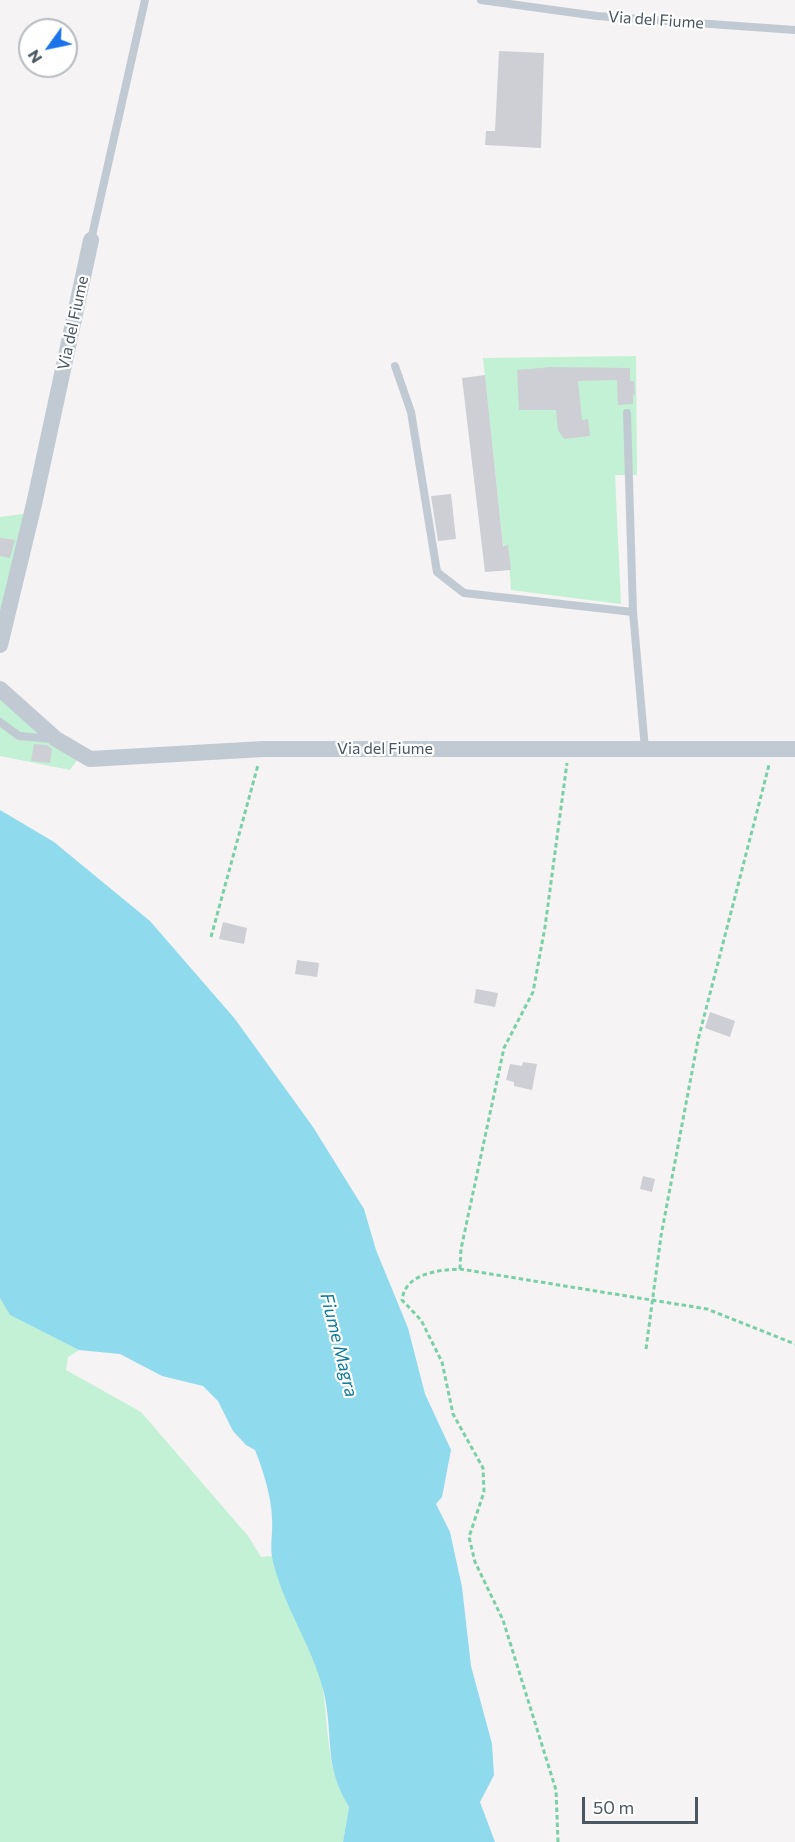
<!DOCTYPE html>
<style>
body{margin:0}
#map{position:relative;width:795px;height:1842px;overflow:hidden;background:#f5f3f3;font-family:Commissioner,sans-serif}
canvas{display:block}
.north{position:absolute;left:18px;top:18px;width:60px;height:60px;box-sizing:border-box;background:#fff;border:2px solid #b7bbc0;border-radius:50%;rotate:237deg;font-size:16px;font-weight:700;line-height:24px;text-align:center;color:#4a5661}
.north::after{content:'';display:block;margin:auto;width:21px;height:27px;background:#1a73e8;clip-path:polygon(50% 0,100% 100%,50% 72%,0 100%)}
.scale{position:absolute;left:582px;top:1797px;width:116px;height:27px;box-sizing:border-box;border:3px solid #4a5661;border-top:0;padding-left:8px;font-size:18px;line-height:21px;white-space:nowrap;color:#4a5661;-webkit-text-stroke:4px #fff;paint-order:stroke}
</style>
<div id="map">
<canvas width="795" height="1842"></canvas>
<div class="north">N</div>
<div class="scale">50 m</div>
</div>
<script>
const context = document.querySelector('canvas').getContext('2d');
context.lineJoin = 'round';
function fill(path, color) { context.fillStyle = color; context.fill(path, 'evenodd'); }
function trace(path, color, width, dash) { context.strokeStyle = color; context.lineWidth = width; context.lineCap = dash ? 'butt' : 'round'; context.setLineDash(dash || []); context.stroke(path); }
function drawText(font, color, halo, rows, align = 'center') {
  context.font = font + ' Commissioner,sans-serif'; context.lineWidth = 4.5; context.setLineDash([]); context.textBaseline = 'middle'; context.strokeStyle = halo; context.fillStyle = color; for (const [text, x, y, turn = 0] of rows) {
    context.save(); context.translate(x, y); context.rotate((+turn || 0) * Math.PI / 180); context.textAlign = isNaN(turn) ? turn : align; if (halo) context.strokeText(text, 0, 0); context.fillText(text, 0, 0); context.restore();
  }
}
fill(new Path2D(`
 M636 356 637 475H615L621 604 511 590 508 546 503 545 483 358Z
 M30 513 0 630V517Z
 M0 693 80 756 70 770 0 756Z
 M0 1298 11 1315 79 1350 68 1357 66 1370 141 1412 248 1536 261 1557 272 1556C279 1574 284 1594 292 1612 301 1631 314 1650 319 1670 331 1720 322 1763 349 1807L343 1842H0Z`), '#c3f1d5');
fill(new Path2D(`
 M0 810 54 842 150 921 235 1019 313 1127 364 1209 376 1250 408 1328 425 1394 451 1450 442 1497 436 1504 450 1532 462 1587 471 1666 492 1744 494 1775 480 1802 495 1842H343L349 1807C323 1764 334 1739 324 1693 313 1646 282 1605 272 1557 270 1545 273 1532 272 1520 272 1498 263 1470 255 1450L246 1445 233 1431 218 1401 203 1386 162 1376 120 1354 79 1350 10 1315 0 1298Z`), '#90daee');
fill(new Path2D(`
 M499 51 544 53 541 148 485 145 486 131H495Z
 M551 367 630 368V381H634L635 395H633V404L618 405 617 380 578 381 582 420 588 419 590 436 564 439 558 430 556 410H519L517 370Z
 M485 375 503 546 508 545 511 570 485 572 462 378Z
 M451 494 456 539 438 541 431 496Z
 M0 538 15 540 10 558 0 556Z
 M34 744 47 745 52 749 50 763 31 761Z
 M223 922 247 928 244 944 219 939Z
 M297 960 319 963 317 977 295 974Z
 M476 989 498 993 495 1007 474 1003Z
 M710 1012 735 1021 730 1037 705 1028Z
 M523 1062 537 1064 532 1090 514 1086V1082L506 1080 510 1064 522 1066Z
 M643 1176 655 1179 652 1192 640 1189Z`), '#cdcfd5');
trace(new Path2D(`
 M211 937 258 765
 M460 1269 461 1249 504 1048 533 992 545 927 567 763
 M646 1349 661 1236 698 1040 769 765
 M558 1842 556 1790 503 1620 475 1562 469 1537 484 1492 483 1468 453 1414 442 1362 421 1320 402 1300C405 1273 439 1270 460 1269L707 1309 795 1344`), '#7ad0a6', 3, [4.5, 3]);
trace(new Path2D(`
 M481 0 597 16 795 30
 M91 240 145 0
 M395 366 411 412 437 572 464 593 633 612 645 749
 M627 413 633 612
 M0 722 19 736 52 739`), '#c1cad2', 8);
trace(new Path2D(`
 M0 645 34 504 91 240
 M0 689 56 739 90 759 263 749H795`), '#c1cad2', 16);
drawText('16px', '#4a5661', '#fff', [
 ["Via del Fiume",656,20,4],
 ["Via del Fiume",73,323,-78],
 ["Via del Fiume",385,749]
]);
drawText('italic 18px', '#0c7c9b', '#fff', [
 ["Fiume Magra",339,1345,76]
]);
</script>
